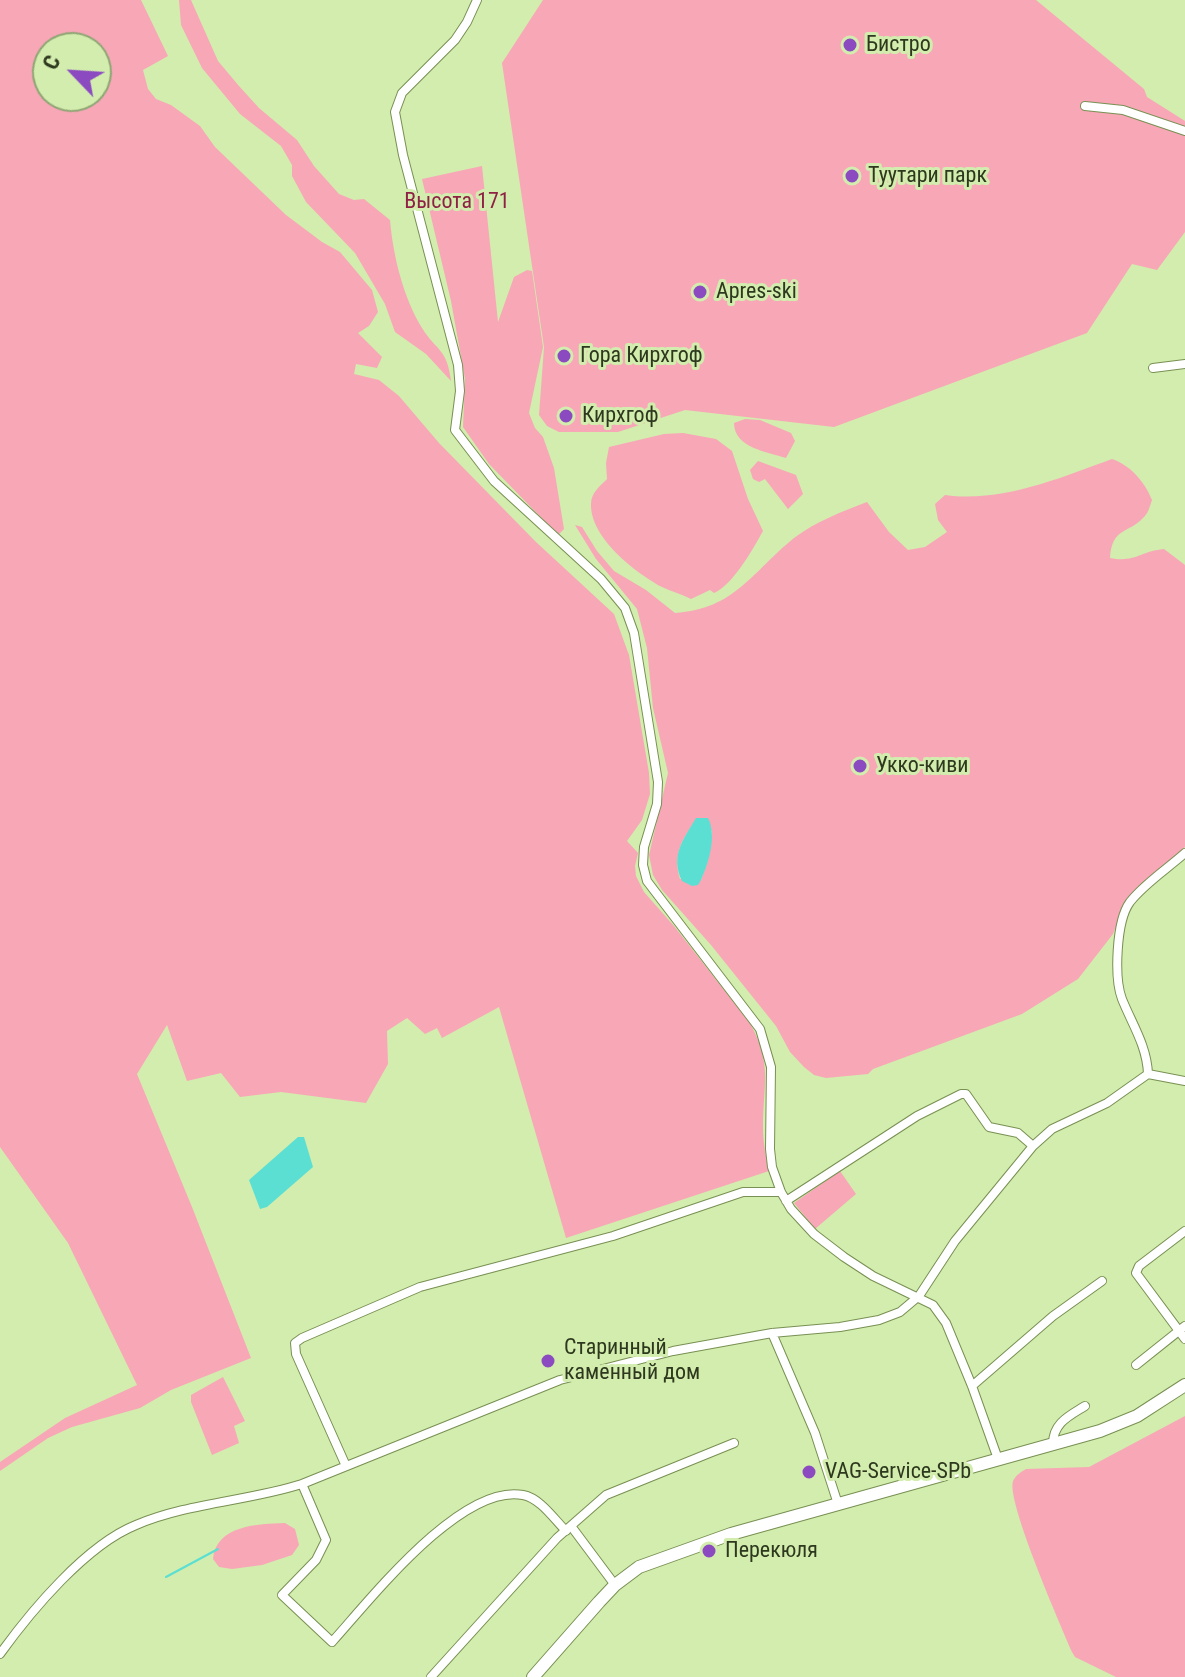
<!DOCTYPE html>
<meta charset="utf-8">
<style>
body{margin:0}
#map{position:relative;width:1185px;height:1677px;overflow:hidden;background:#d2edad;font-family:"Roboto Condensed",sans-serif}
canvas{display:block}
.north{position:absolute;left:32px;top:32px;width:80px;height:80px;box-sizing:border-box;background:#d2edad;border:2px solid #90a574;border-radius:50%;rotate:295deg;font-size:22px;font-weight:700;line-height:32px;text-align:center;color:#2e381e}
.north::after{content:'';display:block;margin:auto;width:28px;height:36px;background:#8b4ac0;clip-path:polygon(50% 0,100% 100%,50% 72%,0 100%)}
</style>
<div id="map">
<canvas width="1185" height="1677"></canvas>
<div class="north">С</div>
</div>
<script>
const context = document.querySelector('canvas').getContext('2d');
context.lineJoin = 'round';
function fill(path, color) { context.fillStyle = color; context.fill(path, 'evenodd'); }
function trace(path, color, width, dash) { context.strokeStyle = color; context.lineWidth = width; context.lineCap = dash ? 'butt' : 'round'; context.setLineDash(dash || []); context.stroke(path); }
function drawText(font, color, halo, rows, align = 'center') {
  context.font = font + ' "Roboto Condensed",sans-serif'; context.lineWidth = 6; context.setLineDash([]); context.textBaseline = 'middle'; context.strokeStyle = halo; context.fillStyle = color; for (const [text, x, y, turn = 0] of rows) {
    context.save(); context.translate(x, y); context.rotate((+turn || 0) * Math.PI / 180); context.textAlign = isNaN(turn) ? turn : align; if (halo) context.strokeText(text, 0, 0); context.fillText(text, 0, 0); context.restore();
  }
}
fill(new Path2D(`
 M0 0H141L168 56 143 70 148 89 156 99 171 105 200 126 215 147 286 215 322 242 340 252 372 290 378 312 369 326 358 333 382 357 377 368 356 364 354 374 379 380 399 396 439 443 536 542 614 614 629 655 649 773 650 794 642 820 627 841 638 853 635 866 636 876 644 892 674 926 750 1023C773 1066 763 1084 763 1128 763 1142 766 1157 769 1171L566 1238 499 1007 442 1038 437 1028 425 1034 407 1018 387 1031 388 1064 366 1103 281 1092 240 1097 221 1073 187 1081 167 1025 137 1074 192 1207 251 1358 171 1390 140 1408 72 1427 48 1438 0 1471V1462L65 1418 137 1385 68 1243 0 1147ZM48 48H96V96H48Z
 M179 0H191L218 61 239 86 259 108 297 140 314 166 339 194 354 200 364 199 390 220C393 255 403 297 422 328 437 352 447 348 451 381L426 354 395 332 385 304 355 253 306 202 292 176V165L281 146 240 114 202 68 181 25Z
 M543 0H1036L1144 89 1147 97 1185 121V232L1157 270 1132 264 1087 333 834 427 685 410 618 432H559L547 426 539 415 544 347 502 63Z
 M482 166 498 322 514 277 527 270 532 271 543 347 529 413 535 428 543 437 554 468 564 529 558 535 489 464 463 427 465 379 451 301 422 179Z
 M745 419 760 420 791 433 795 441 786 458C768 452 734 448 734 423Z
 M683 433 716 439 732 451 748 499 763 531C753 549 733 585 714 593L710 590 691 599C682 594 672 592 662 587 636 573 590 538 591 504 591 493 600 486 607 479L606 463 609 447 664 434Z
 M1112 459C1130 465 1145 482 1152 500 1150 506 1148 514 1143 518 1128 534 1112 527 1110 558 1135 563 1141 551 1164 549L1185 565V847L1127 898 1113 934 1078 979 1022 1014 873 1069 868 1074 826 1078 814 1075 804 1067 790 1052 776 1026 711 945 662 890 653 875 649 855 668 773 653 708 647 648 637 609 596 559 575 525 582 527 597 551 614 571 646 590 675 613C735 609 752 572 794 538 817 521 841 512 867 502L889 532 908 550 925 547 947 532 938 520 935 504 945 495C1001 503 1060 478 1112 459ZM697 818 712 831 707 863 701 880 680 879C672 854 683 838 697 818Z
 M758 461 796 475 803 494 788 509 765 479 759 482 753 479 750 470Z
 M840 1171 856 1194 815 1229 794 1203Z
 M223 1377 245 1421 234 1426 239 1443 212 1455 191 1402V1395Z
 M1185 1416V1677H1116L1075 1657 1072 1652C1061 1626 1006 1501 1013 1481 1016 1475 1021 1472 1026 1469L1089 1467Z
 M285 1523 295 1529 299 1545 292 1555 262 1565 232 1569 219 1567 213 1559C216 1525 258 1524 285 1523Z`), '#f8a7b7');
fill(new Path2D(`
 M696 818H708C717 836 709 862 701 880L698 885 692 886 682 881C670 856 683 840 696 818Z
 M298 1137H304L313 1167 267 1207 260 1209 249 1180Z`), '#5bdfd3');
trace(new Path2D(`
 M166 1577 218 1549`), '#5bdfd3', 2);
const street = new Path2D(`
 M477 0 467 22 455 40 402 93 395 112 403 155 458 365 460 391 455 430 494 481 601 579 625 608 634 633 658 782 657 804 644 847 643 865 647 881 760 1029 771 1067 770 1149 772 1167 781 1192 791 1209 814 1234 844 1257 873 1276 933 1305 946 1323 972 1386 998 1459
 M1085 106 1123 110 1185 131
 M1153 368 1185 364
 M1148 1074C1147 1046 1132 1024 1122 999 1114 978 1116 921 1130 902 1144 884 1167 869 1185 853
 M786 1201 917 1116 961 1094H966L989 1127 1018 1133 1033 1146
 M1185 1231 1139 1266 1136 1273 1185 1339
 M772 1333 815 1433 838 1504
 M1136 1365 1185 1326
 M972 1386 1053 1316 1102 1281
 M1053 1444C1053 1423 1069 1416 1085 1406
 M346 1466 296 1354 295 1343 302 1338 420 1287 613 1236 743 1192H781
 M302 1484 326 1540 316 1560 282 1595 332 1642C370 1600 461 1483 523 1495 540 1498 554 1519 566 1531
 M571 1526 615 1585
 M0 1654C31 1611 86 1545 136 1525 188 1503 248 1501 302 1484L560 1380 673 1351 772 1333 840 1327 879 1320 900 1312 919 1296 955 1241 1033 1146 1052 1129 1107 1103 1148 1074 1185 1081
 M431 1677 557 1538 606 1495 734 1443`);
const secondary = new Path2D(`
 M533 1677 599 1602 615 1585 639 1567 731 1534 1100 1431 1137 1416 1185 1385`);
trace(street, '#789053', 10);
trace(secondary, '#789053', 14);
trace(street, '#fff', 8);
trace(secondary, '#fff', 12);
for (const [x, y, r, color] of [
 [850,45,8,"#8b4ac0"],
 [852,176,8,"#8b4ac0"],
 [700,292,8,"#8b4ac0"],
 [564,356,8,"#8b4ac0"],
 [566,416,8,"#8b4ac0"],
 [860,766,8,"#8b4ac0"],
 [548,1361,8,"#8b4ac0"],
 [809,1472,8,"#8b4ac0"],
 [709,1551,8,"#8b4ac0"]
]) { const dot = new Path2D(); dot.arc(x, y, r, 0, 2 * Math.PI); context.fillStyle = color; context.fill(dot); trace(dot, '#d2edad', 3); }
drawText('22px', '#2e381e', '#d2edad', [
 ["Бистро",866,45],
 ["Туутари парк",868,176],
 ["Apres-ski",716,292],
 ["Гора Кирхгоф",580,356],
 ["Кирхгоф",582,416],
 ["Укко-киви",876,766],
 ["Старинный",564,1348],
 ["каменный дом",564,1373],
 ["VAG-Service-SPb",825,1472],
 ["Перекюля",725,1551]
], 'left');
drawText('22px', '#8f2144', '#d2edad', [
 ["Высота 171",457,202]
]);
</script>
